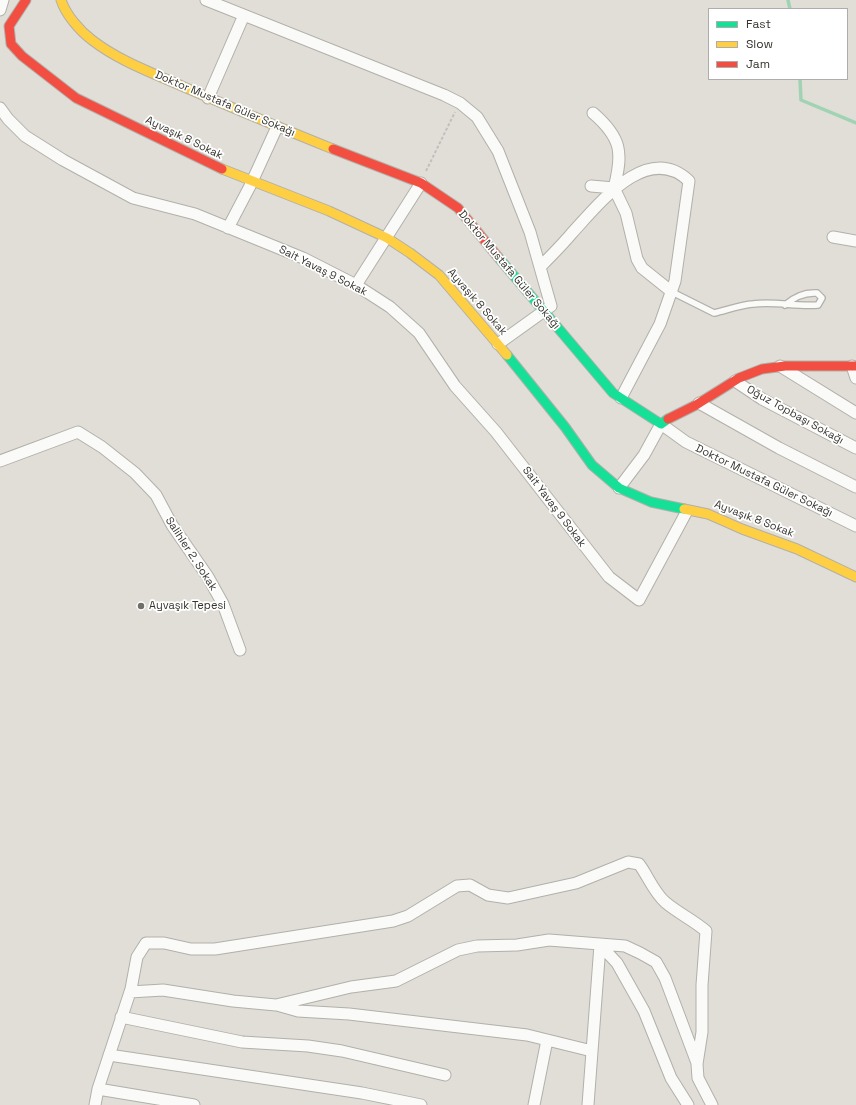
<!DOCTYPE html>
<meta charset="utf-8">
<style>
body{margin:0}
#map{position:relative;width:856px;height:1105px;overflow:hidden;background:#e0ded6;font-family:"Space Grotesk",sans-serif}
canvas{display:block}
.legend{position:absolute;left:708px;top:8px;width:140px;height:72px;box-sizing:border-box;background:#fff;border:1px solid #aeadab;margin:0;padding:5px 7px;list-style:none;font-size:12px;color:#34332d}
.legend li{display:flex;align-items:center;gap:8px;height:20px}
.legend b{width:20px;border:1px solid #aeadab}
</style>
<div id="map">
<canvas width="856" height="1105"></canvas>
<ul class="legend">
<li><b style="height:5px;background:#16e098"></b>Fast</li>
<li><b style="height:5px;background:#ffcf43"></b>Slow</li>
<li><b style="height:5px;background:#f24e42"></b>Jam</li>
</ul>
</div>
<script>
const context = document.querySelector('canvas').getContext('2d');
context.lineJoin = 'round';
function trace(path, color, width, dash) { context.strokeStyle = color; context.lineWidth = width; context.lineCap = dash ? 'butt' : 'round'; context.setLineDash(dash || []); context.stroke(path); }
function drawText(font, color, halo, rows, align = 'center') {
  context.font = font + ' "Space Grotesk",sans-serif'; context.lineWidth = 3.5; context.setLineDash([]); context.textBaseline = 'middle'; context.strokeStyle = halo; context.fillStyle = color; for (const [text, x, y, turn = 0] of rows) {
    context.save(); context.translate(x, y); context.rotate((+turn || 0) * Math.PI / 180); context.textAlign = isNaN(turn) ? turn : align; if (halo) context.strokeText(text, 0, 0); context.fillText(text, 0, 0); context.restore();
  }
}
trace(new Path2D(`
 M788 0 790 9
 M800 79 801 100 856 123`), '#9fd3b4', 3.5);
const lane = new Path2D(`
 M672 292 714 313C727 310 740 305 753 304 775 301 796 307 818 305L822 298 817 293C804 292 794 297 785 305`);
const street = new Path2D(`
 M206 0 444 95 460 103 477 117 498 151 530 232 551 306 498 344
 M0 10 3 0
 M208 98 244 15
 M0 108 8 119 25 136 63 160 133 198 195 214 303 258 356 285 390 307 419 333 455 386 496 432 609 577 639 600 687 511
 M593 113C622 138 623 153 614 188L626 213 637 259 642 268 672 292
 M591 186 614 188
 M228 228 250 186 277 127
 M833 237 856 241
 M540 267C551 256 562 245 572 233 598 205 647 141 689 181L675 281 660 324 621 398
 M356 285 421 183
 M780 366 856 413
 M852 366 856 378
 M735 381 762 399 856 448
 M699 403 779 448 856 487
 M0 461 78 432 102 447 135 473 156 495 172 525 208 577 223 604 240 650
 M619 488 644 455 661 424 686 442 856 526
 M600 945 617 963 644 1011 671 1078 688 1105
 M130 992 163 990 233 1001 276 1005 351 987 396 981 458 950 477 946 517 945 549 940 625 946 640 953 656 962 665 978 697 1063
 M277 1005 298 1011 349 1014 527 1035 592 1051
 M121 1017 242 1042 308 1046 342 1051 445 1075
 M109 1055 362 1093 421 1105
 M98 1089 194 1105
 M95 1105 98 1089 131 989 137 957 146 943H164L191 949H215L393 921 408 916 457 886 470 885 488 895 508 898 576 883 628 862 639 864C648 876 653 891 665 902 678 913 693 920 706 931L702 985V1032L697 1064 698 1078 712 1105
 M534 1105 547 1040
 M588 1105 600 945`);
const fast = new Path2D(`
 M498 257 613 393 661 424 668 419
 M507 355 565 427 592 465 619 488 651 502 684 509`);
const slow = new Path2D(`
 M61 0C66 15 80 31 92 40 119 61 153 73 184 87 233 108 283 129 333 149
 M222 169 329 211 387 238 410 253 439 275 507 355
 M684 509 708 514 742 529 797 549 856 577`);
const jam = new Path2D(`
 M26 0 9 26 11 44 22 56 76 98 222 169
 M333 149 421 183 458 208 498 257
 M668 419 696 405 739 378 762 369 785 366H856`);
trace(lane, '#b2b0aa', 8);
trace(street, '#b2b0aa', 13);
trace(fast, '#b2b0aa', 11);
trace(slow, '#b2b0aa', 11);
trace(jam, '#b2b0aa', 11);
trace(new Path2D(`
 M426 171 455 112`), '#bfbfbd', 2, [3, 2]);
trace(lane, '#fafaf9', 5.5);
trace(street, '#fafaf9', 11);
trace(fast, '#16e098', 9);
trace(slow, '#ffcf43', 9);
trace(jam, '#f24e42', 9);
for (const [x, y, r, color] of [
 [141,606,4,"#706f68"]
]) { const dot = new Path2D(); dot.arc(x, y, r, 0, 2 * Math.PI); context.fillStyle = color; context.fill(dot); trace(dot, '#fff', 1.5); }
drawText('11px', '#34332d', '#fff', [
 ["Doktor Mustafa Güler Sokağı",225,104,23],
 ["Ayvaşık 8 Sokak",184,138,26],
 ["Doktor Mustafa Güler Sokağı",509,270,50],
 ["Sait Yavaş 9 Sokak",323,271,27],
 ["Ayvaşık 8 Sokak",477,302,49],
 ["Oğuz Topbaşı Sokağı",795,415,29],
 ["Doktor Mustafa Güler Sokağı",764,481,26],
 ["Sait Yavaş 9 Sokak",554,507,53],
 ["Ayvaşık 8 Sokak",754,519,21],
 ["Salihler 2. Sokak",191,554,57]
]);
drawText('11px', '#34332d', '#fff', [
 ["Ayvaşık Tepesi",149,606]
], 'left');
</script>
